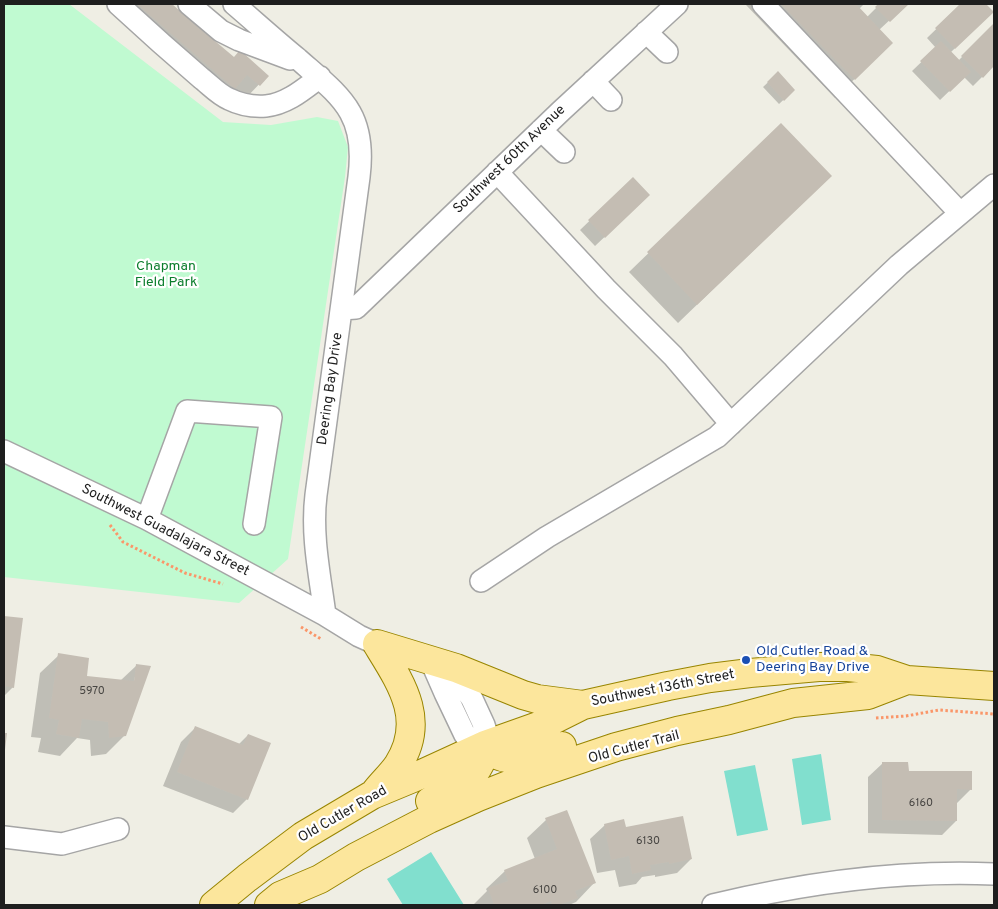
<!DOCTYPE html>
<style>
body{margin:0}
#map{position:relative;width:998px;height:909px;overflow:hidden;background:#efeee4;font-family:Overpass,sans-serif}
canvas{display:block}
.frame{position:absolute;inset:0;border:5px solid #1e1e1e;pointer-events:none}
</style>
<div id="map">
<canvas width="998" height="909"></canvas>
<div class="frame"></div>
</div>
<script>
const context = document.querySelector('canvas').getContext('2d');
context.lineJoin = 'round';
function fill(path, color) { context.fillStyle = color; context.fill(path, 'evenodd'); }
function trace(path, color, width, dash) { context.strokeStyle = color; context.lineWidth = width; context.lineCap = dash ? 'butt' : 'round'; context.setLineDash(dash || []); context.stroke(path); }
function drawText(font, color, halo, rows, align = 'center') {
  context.font = font + ' Overpass,sans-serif'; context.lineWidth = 4.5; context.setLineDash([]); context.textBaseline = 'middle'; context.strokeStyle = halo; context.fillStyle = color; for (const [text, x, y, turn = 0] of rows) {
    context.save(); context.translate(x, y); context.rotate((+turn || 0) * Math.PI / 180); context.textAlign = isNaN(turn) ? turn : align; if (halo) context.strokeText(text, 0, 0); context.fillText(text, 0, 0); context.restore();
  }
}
fill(new Path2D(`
 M4 4H69L223 122 271 125 317 117 338 121 348 147 345 177 288 559 239 603 4 577Z`), '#c0fad1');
fill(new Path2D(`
 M821 754 831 820 802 825 792 759Z
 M755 765 768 830 737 836 724 771Z
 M431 852 464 905H403L387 879Z`), '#81dfce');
fill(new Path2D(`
 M107 4H170L234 58 267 76 245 99 233 89 220 102Z
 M747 4H864L859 9 867 17 880 4H907L879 30 873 61 835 98 746 5Z
 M962 4H984L992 12 950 53 958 61 994 25V65L973 86 964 77 940 100 912 71 936 48 927 38Z
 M778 73 794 90 779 104 763 87Z
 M781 125 812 194 678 323 629 272Z
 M633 179 649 195 595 246 580 230Z
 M4 617 22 619 13 687 4 696Z
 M59 655 85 678 120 681 137 665 125 735 106 754 91 756 90 740 77 738 60 756 38 752 41 738 31 737 40 673Z
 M195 728 238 745 248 735 247 799 233 813 163 786 181 742Z
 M883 763 908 772 971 789 956 804V821L942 835 868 833V777Z
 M567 812 594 883 576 902 569 905H473L487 891 486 889 505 871 535 859 527 838 546 820Z
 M605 825 625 829 691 859 677 873 655 877V875L642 877 636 884 619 887 615 870 597 873 590 839Z`), '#0003');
fill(new Path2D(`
 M137 4H172L180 11 183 8 199 21 196 25 234 57 240 50 269 76 260 86 247 75 235 89Z
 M781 4H856L893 43 855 80Z
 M878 4H909L890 22 875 7Z
 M960 4H986L994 12 955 49 935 28Z
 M994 23V66L983 78 961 56Z
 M941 41 971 72 950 92 920 61Z
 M778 71 795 90 784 101 767 82Z
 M781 123 832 176 697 305 647 252Z
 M633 177 650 195 605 238 588 220Z
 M4 616 23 618 14 688 4 686Z
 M58 653 89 658 87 676 134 681 136 664 151 666 126 736 109 738 108 722 82 719 79 738 56 734 59 720 49 718Z
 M195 726 243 745 248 734 271 743 248 800 177 772Z
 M4 733H7L5 750H4Z
 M882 762H908L909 771H972V790L957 789V821L882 820Z
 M567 810 596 883 575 891 578 898 559 905H552L551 901 544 904V905H494L488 888 508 881 504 870 557 849 545 818Z
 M683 816 692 859 669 864V862L650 865 651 870 632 874 629 856 611 860 604 824 624 819 626 827Z`), '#c4bdb3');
const minor = new Path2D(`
 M118 4C145 29 173 54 201 78 210 85 219 95 229 99 241 105 253 107 266 106 287 104 304 89 320 77
 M189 4 221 31 239 40 290 59
 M234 4C255 22 276 41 298 59 341 97 367 113 359 177L316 495C311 535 320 576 325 615L359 636 390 650
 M763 4 960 213
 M646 32 667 52
 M593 81 611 100
 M541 130 564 152
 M497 172 606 289 673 356 731 424
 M342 309 356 308 561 111 677 4
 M4 451 147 519 325 615
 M147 519 187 411 271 417 254 524
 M481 581 547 537 717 437 899 265 994 185
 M434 668 445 693 465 735 485 745 486 731 484 725 472 699 460 682 439 670
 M4 837 62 844 118 829
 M713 905C804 883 900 870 994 874`);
const major = new Path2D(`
 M377 644 456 668 523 695 537 699 583 705
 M485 745C487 747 490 751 493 753 514 766 542 752 562 746
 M376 791C383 782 392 774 398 765 427 720 401 683 377 644
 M430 801C457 788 482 778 485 745
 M214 905 247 878 303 836 372 795 413 778 485 745 547 723 583 705 668 686 710 678 750 673 819 667H848L877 670 907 680 994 686
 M269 905 280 896 320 879 356 857 429 819 478 797 536 774 616 747 677 731 729 720 793 703 868 695 907 680`);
trace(minor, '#a5a5a5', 24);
trace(major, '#988500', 30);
trace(new Path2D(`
 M110 525 123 542 185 573 223 584
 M301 627 321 639
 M876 718 906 716 939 710 994 714`), '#fa9669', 3, [2.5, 2.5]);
trace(minor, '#fff', 21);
trace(major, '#fce69c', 28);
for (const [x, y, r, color] of [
 [746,660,5,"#1a4fb4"]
]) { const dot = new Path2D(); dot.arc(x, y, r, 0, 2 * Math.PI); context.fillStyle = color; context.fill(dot); trace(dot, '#fff', 2); }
drawText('11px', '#484643', null, [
 ["5970",92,692],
 ["6160",921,804],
 ["6130",648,842],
 ["6100",545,891]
]);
drawText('14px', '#1e1e1e', '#fff', [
 ["Southwest 60th Avenue",510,160,-44],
 ["Deering Bay Drive",331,389,-82],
 ["Southwest Guadalajara Street",165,531,27],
 ["Southwest 136th Street",663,689,-11],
 ["Old Cutler Trail",634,748,-15],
 ["Old Cutler Road",343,815,-30]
]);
drawText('14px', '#0b7d2c', '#fff', [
 ["Chapman",166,267],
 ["Field Park",166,283]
]);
drawText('14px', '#164399', '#fff', [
 ["Old Cutler Road &",756,652],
 ["Deering Bay Drive",756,668]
], 'left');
</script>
